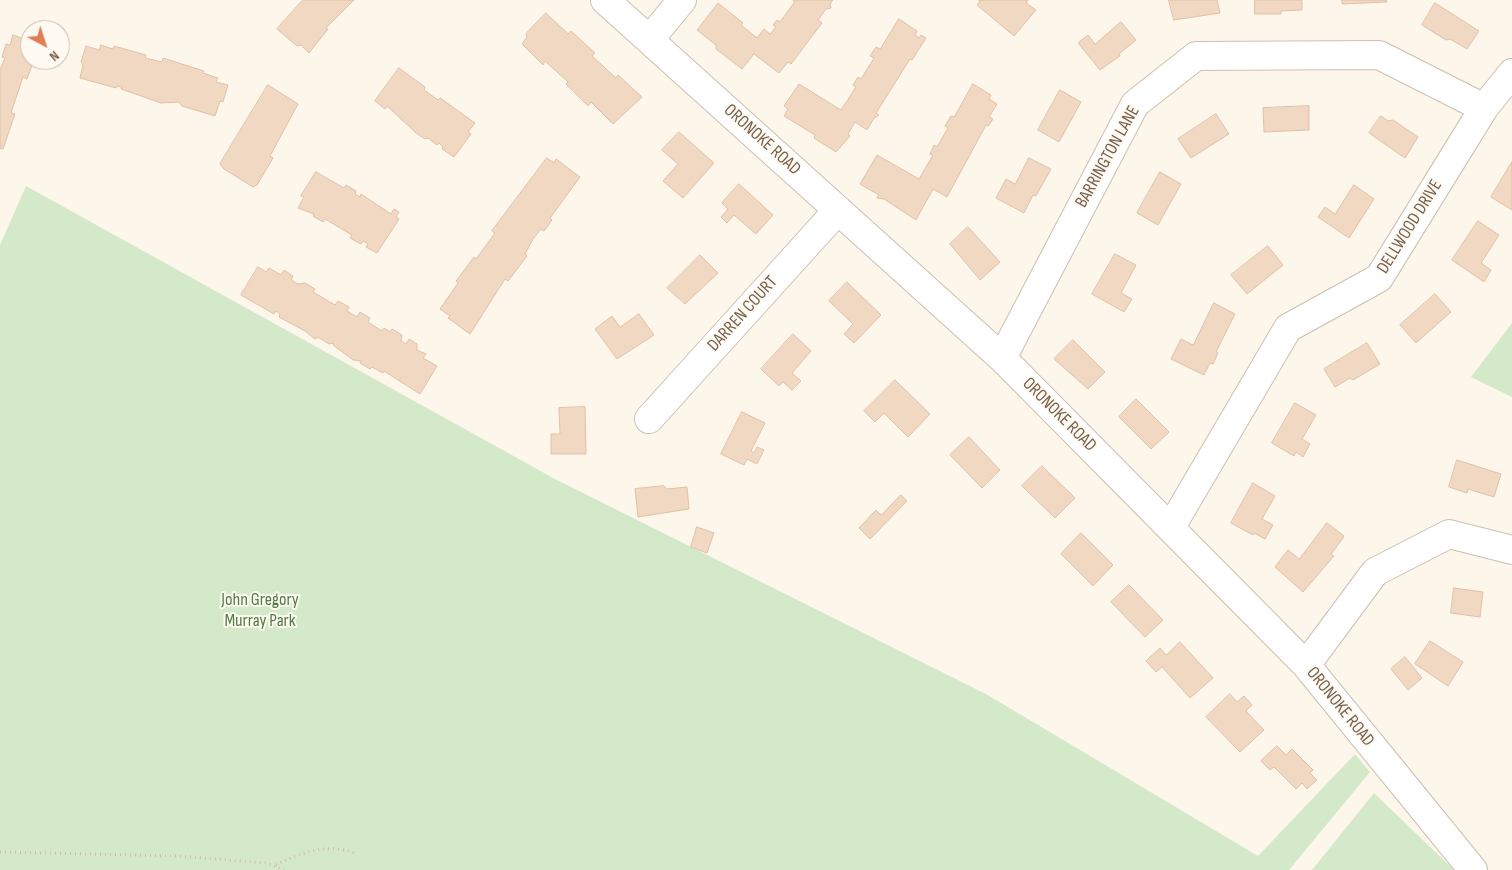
<!DOCTYPE html>
<style>
body{margin:0}
#map{position:relative;width:1512px;height:870px;overflow:hidden;background:#fcf6eb;font-family:"Sofia Sans Condensed",sans-serif}
canvas{display:block}
.north{position:absolute;left:20px;top:20px;width:50px;height:50px;box-sizing:border-box;background:#fefaf1;border:1px solid #c8bcb0;border-radius:50%;rotate:140deg;font-size:14px;font-weight:700;line-height:20px;text-align:center;color:#765f4e}
.north::after{content:'';display:block;margin:auto;width:18px;height:22px;background:#df7f57;clip-path:polygon(50% 0,100% 100%,50% 72%,0 100%)}
</style>
<div id="map">
<canvas width="1512" height="870"></canvas>
<div class="north">N</div>
</div>
<script>
const context = document.querySelector('canvas').getContext('2d');
context.lineJoin = 'round';
function fill(path, color) { context.fillStyle = color; context.fill(path, 'evenodd'); }
function trace(path, color, width, dash) { context.strokeStyle = color; context.lineWidth = width; context.lineCap = dash ? 'butt' : 'round'; context.setLineDash(dash || []); context.stroke(path); }
function drawText(font, color, halo, rows, align = 'center') {
  context.font = font + ' "Sofia Sans Condensed",sans-serif'; context.lineWidth = 4; context.setLineDash([]); context.textBaseline = 'middle'; context.strokeStyle = halo; context.fillStyle = color; for (const [text, x, y, turn = 0] of rows) {
    context.save(); context.translate(x, y); context.rotate((+turn || 0) * Math.PI / 180); context.textAlign = isNaN(turn) ? turn : align; if (halo) context.strokeText(text, 0, 0); context.fillText(text, 0, 0); context.restore();
  }
}
fill(new Path2D(`
 M26 186 555 479 986 694 1258 856 1355 754 1370 772 1289 870H0V245Z
 M1512 323V397L1471 377Z
 M1374 793 1454 870H1312Z`), '#d4e9c9');
const building = new Path2D(`
 M303 0H354L326 28 328 29 309 53 301 45 297 46 277 29Z
 M794 0H833L830 4 831 8 826 9 818 20 822 23 791 64 788 62 779 73 754 54 742 69 716 49V45L697 30 718 3 743 23 741 25 757 38 764 29 770 34 776 27 773 25 777 20 780 22 794 3Z
 M979 0H1028L1026 3 1036 10 1014 36 977 5 980 1Z
 M1169 0H1217L1220 13 1174 20Z
 M1255 0H1302V10L1281 11V14H1255Z
 M1342 0H1386L1387 2 1343 4Z
 M1435 3 1479 31 1467 49 1450 39 1446 40 1422 25Z
 M546 13 568 34 571 31 595 53 592 56 616 78 618 75 642 97 613 124 591 102 588 106 566 84 568 82 545 61 543 65 522 44 527 37 526 34Z
 M899 19 917 31 915 35 919 38 921 35 926 38 912 60 910 59 876 113 879 115 874 118 867 130 855 122 848 134 850 136 836 152 814 138 815 135 784 116 788 109 784 106 799 84 841 110 856 87 853 85 858 77 861 79 874 58 870 56 876 47 880 49Z
 M1121 22 1136 40 1119 54 1120 56 1100 70 1078 43 1088 35 1095 44Z
 M13 35 30 41V60H34L27 79 23 77 11 113 15 114 3 149 0 148V70L5 58 2 57 6 44 10 45Z
 M101 45 113 49 114 46 146 55 145 58 162 62 163 58 204 71 203 73 218 78 216 82 228 85 223 102 220 101 215 116 182 106 179 102 161 103 121 89 122 87 117 86 116 88 80 78 83 65 81 62 86 46 99 50Z
 M399 68 425 87 424 90 438 100 440 98 475 123 468 132 471 134 454 157 442 149 443 147 439 143 437 145 428 138 425 139 415 132 387 106 385 109 375 101Z
 M973 84 991 95 989 99 997 104 989 117 993 119 988 126 986 125 947 197 933 189 916 220 884 199 877 198 879 195 860 184 877 155 919 179 933 155 930 154 934 145 937 147 948 128 945 126 951 116 954 117Z
 M268 85 298 104 270 156 273 158 257 185 253 187 224 169 220 164Z
 M1060 90 1081 102 1059 142 1038 130Z
 M1309 106V130L1264 132 1263 108Z
 M1216 114 1229 134 1191 158 1178 139Z
 M1381 116 1388 121 1393 120 1418 137 1405 158 1369 133Z
 M679 132 714 163 683 198 663 181 678 164 662 150Z
 M547 158 554 163 556 159 580 177 550 218 552 220 544 231 541 229 533 239 525 254 527 256 508 281 505 279 470 334 448 318 450 316 440 309 458 283 456 281 474 257 476 259 495 233 492 231Z
 M1029 158 1051 169 1036 196 1033 195 1024 213 996 198 1006 179 1015 184Z
 M1512 162V210L1491 197Z
 M316 172 344 188 346 185 356 191 355 194 360 197 361 194 391 214 394 209 399 212 396 217 399 219 377 253 366 247 368 244 363 241 361 244 350 238 352 235 325 219 323 222 313 216 314 214 298 208 304 197 301 196Z
 M1160 172 1181 184 1158 225 1137 213Z
 M739 184 773 215 756 234 734 215 727 223 721 217 728 209 722 203Z
 M1354 185 1374 199 1349 238 1318 217 1325 207 1335 214Z
 M1478 221 1499 235 1481 263 1491 270 1484 282 1452 260Z
 M968 227 1000 262 980 280 950 244Z
 M1268 246 1283 265 1247 294 1231 275Z
 M1115 254 1136 265 1121 293 1132 299 1124 312 1092 294Z
 M700 255 718 273 685 304 667 288Z
 M258 267 266 272 269 268 281 275 284 270 293 276 291 280 298 284 305 283 315 289 313 292 335 305 338 301 349 307 347 311 357 317 360 312 370 318 368 322 382 331 384 328 390 332 392 329 402 335 401 341 406 344 409 339 417 344V350L426 354 423 358 437 366 420 394 384 371 383 373 372 367 370 369 360 363 361 361 353 360 333 345 334 343 329 344 318 337 315 339 305 331 279 317 280 314 276 311 274 314 241 295Z
 M847 282 881 315 854 343 844 334 853 324 829 301Z
 M1435 294 1451 312 1416 343 1400 325Z
 M1214 303 1235 314 1216 352 1218 353 1213 364 1210 363 1204 375 1171 359 1181 339 1193 345Z
 M639 314 654 335 617 359 595 329 612 316 620 327Z
 M793 334 811 351 792 373 801 381 792 390 783 382 779 386 761 369Z
 M1073 340 1105 372 1088 389 1054 359Z
 M1367 343 1380 364 1353 380 1350 378 1335 387 1324 369Z
 M895 380 930 414 908 437 884 413 875 422 864 411Z
 M1136 399 1169 432 1151 449 1119 417Z
 M1295 403 1316 415 1302 439 1310 444 1303 457 1296 452 1294 456 1272 443Z
 M585 407 586 454H551V434H560L559 408Z
 M742 412 765 423 751 451 754 453 757 447 764 450 757 464 747 459 744 465 721 454Z
 M969 437 1000 470 982 488 950 455Z
 M1457 460 1501 474 1494 497 1468 489 1467 493 1449 487Z
 M1042 466 1075 498 1055 518 1022 486Z
 M1253 483 1275 496 1262 519 1273 525 1265 539 1254 533 1253 535 1231 523Z
 M664 486 667 489 687 487 689 509 638 517 635 489Z
 M901 495 907 501 870 539 859 528 876 510 881 515Z
 M1327 523 1344 536 1343 538 1331 554 1334 556 1303 592 1275 567 1288 550 1299 559Z
 M697 527 714 533 707 553 691 547Z
 M1081 533 1113 565 1093 586 1061 554Z
 M1129 585 1163 620 1145 637 1111 602Z
 M1454 588 1483 592 1480 617 1451 613Z
 M1430 641 1463 662 1448 686 1415 664Z
 M1180 642 1213 678 1190 698 1162 667 1156 672 1146 661 1160 648 1166 655Z
 M1405 657 1422 678 1408 690 1391 669Z
 M1230 694 1237 702 1244 696 1252 705 1246 711 1264 730 1240 752 1206 717Z
 M1277 746 1286 755 1292 749 1313 770 1310 773 1317 780 1307 789 1302 783 1296 789 1274 767 1270 770 1261 761Z`);
fill(building, '#f0d8c3');
trace(building, '#e2c0a5', 1);
const minor = new Path2D(`
 M605 0 1002 358 1306 665 1473 870
 M650 39 682 0
 M1002 358 1135 104 1196 56 1379 55 1484 108
 M649 419 838 210
 M1171 527 1288 328 1379 278 1484 108 1512 73
 M1306 665 1375 572 1449 534 1512 550`);
trace(minor, '#cebfb0', 30);
trace(new Path2D(`
 M0 852 176 856 267 863 284 870
 M276 865C302 852 327 843 355 853`), '#d5bca6', 3, [1, 4]);
trace(minor, '#fff', 28);
drawText('18px', '#765f4e', '#fefaf1', [
 ["ORONOKE ROAD",762,140,42],
 ["BARRINGTON LANE",1108,157,-61],
 ["DELLWOOD DRIVE",1410,227,-58],
 ["DARREN COURT",743,314,-48],
 ["ORONOKE ROAD",1059,415,45],
 ["ORONOKE ROAD",1340,707,51]
]);
drawText('18px', '#527b46', '#fefaf1', [
 ["John Gregory",260,600],
 ["Murray Park",260,621]
]);
</script>
